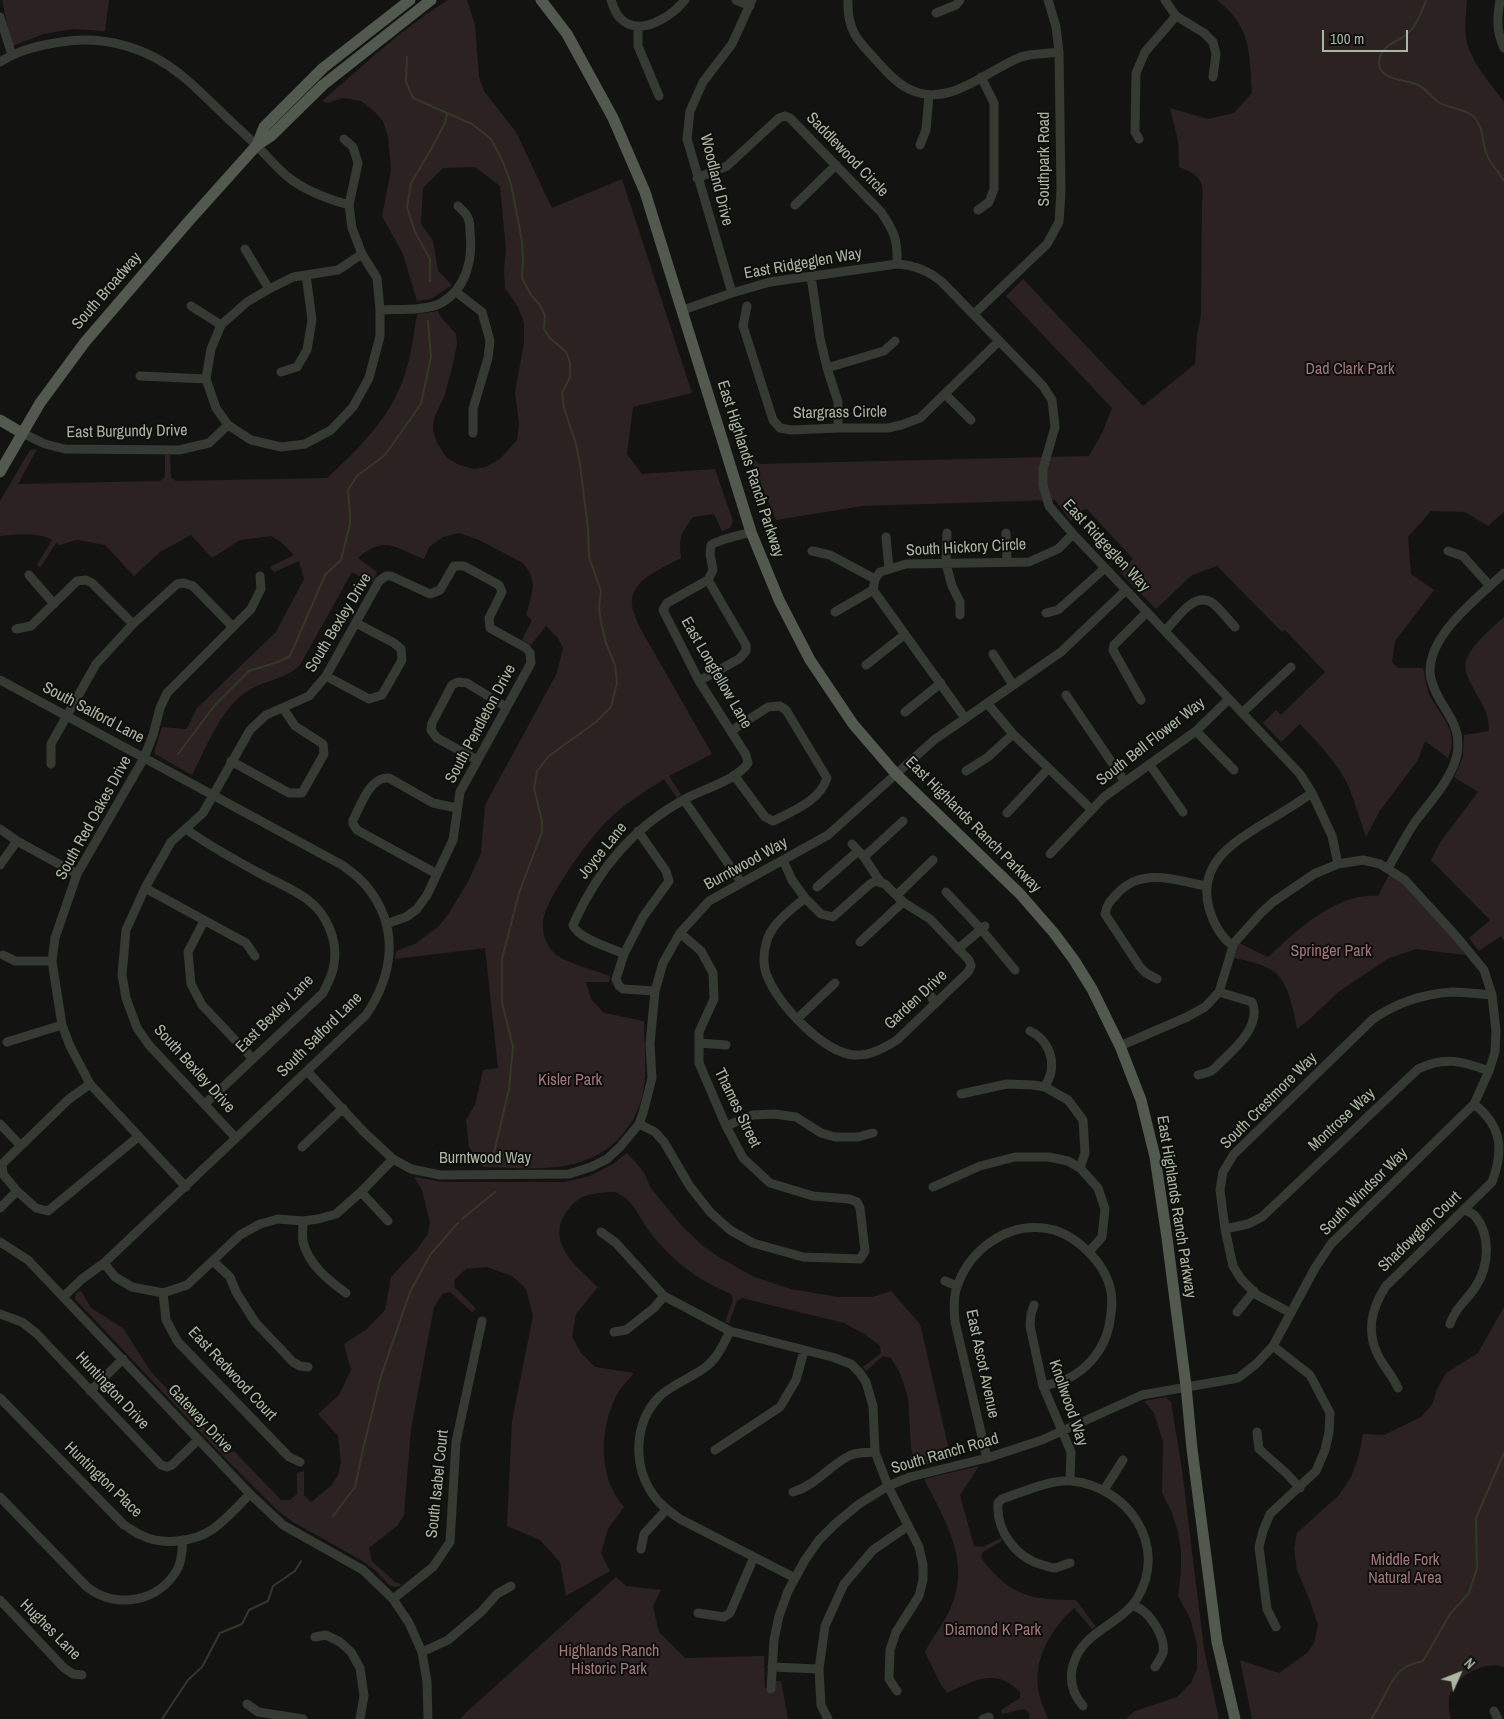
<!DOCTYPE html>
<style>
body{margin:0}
#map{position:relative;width:1504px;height:1719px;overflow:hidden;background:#131412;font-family:"Archivo Narrow",sans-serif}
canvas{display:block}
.north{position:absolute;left:1434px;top:1649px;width:50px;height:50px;-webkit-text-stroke:4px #0e0f0d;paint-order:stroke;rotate:46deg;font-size:14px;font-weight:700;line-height:20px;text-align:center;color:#abb6a2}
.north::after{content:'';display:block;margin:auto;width:18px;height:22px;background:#abb6a2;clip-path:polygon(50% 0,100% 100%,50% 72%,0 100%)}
.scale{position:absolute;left:1322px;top:30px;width:86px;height:22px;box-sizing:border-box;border:2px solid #abb6a2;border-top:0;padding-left:6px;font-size:15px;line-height:18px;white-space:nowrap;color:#abb6a2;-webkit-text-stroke:4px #0e0f0d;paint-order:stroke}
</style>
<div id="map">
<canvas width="1504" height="1719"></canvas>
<div class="north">N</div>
<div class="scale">100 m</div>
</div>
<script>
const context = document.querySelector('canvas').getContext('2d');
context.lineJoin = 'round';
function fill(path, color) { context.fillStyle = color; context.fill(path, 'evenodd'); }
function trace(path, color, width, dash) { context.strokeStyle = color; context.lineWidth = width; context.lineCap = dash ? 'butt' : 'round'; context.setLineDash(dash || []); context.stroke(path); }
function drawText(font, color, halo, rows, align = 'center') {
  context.font = font + ' "Archivo Narrow",sans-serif'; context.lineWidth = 4; context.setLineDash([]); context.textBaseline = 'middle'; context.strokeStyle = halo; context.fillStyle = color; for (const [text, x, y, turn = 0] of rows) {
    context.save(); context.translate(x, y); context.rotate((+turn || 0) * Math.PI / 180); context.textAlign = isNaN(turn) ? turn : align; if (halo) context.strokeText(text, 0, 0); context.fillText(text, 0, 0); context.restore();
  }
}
fill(new Path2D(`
 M2 0H109L105 31 73 29 44 34 12 46Z
 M448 0H467L475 25 479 77 484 91 516 132 552 208 622 179 692 393 633 407 627 454 642 474 715 469 733 521 730 528 722 531 714 514 693 517C680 535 679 536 681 558 663 568 629 580 632 605 633 613 637 620 640 628L712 754 669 776 681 795 677 798 664 779C644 792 623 805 606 822 589 839 545 899 543 922 542 933 546 945 554 953 563 962 597 971 610 976L609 982H586L591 999 604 1013 644 1021C644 1045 648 1073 642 1097 638 1113 630 1126 620 1137 585 1176 530 1168 483 1167L469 1147 466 1120 475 1105 483 1070 498 1068 485 948 395 959 396 951 415 944 439 926 449 913 469 880 481 853 485 805 557 673 563 648 558 638 546 626 531 645 522 640 532 620 526 615 531 598 533 584 530 573 523 563 479 540 459 533 443 537 429 547 424 559C395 549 386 534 358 558L377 572 372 583 352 572 300 665C288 678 267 680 251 689 222 705 207 746 192 775L155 754V749L162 727 186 729C191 723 192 715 197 708L276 632 304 579 299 561 274 572 270 567 294 555 281 542 271 536 240 540 212 558 191 535 160 552 134 576 105 545 77 540 60 545 56 543 40 568 37 565 52 540C40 532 14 534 0 536V501L30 450 37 449 18 484 160 481 165 477V454L170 455 171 477 176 481 327 478C361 447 395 413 407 367 412 350 414 332 417 314L438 311 440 316 456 334 457 344 452 368 444 397 434 418 433 430 437 443 446 457 459 465 474 469 486 467 501 458 517 440 519 424 515 392 524 343V323L518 307 505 288 504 269 506 250 500 186 475 167 443 168 423 188 421 224 433 241 438 271 452 285 431 299 417 301 403 254 382 216 391 170 388 136 383 121 373 110 361 101 343 98 327 103 322 101C363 66 402 28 448 0Z
 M1217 0H1467C1466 14 1464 29 1467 43 1473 65 1491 84 1504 102V512L1488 526 1465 512 1431 511 1408 537 1411 574 1434 590 1395 641 1392 662 1398 668H1423C1425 677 1426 687 1430 696 1441 717 1460 731 1448 758L1425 741 1418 760 1379 812 1366 837C1360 820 1355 802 1348 785 1336 761 1318 743 1300 724L1281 742 1263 723 1276 710 1281 715 1325 672 1285 630 1282 632 1217 566 1192 575 1156 609 1120 572 1133 559 1087 509 1082 510 1071 521 1055 500 862 506 776 520 748 453 759 464 1089 456 1103 431 1112 408 1006 296 1023 279 1143 406 1195 364 1197 335 1201 315 1202 202C1205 180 1199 175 1179 167L1178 141 1170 108 1208 119 1234 113 1252 93C1249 51 1252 28 1217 0Z
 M1504 617V941L1501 936 1479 951 1469 938 1490 920 1431 860 1441 841 1478 792 1454 777 1463 757 1464 735 1489 731C1489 710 1480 702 1471 684 1467 676 1463 667 1467 658 1472 645 1494 626 1504 617Z
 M1390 873 1401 882 1458 944 1466 955 1416 949 1389 958 1337 993 1311 1018 1297 1029C1294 1013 1289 984 1276 973 1264 964 1248 961 1234 958L1239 943 1268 957C1296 931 1337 892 1378 896Z
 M627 1153 644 1172 650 1187 681 1225 703 1246 717 1256 754 1277 791 1289 838 1297H872L891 1291 920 1324 951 1459 916 1467 911 1448 908 1397 900 1373 891 1358 883 1356 866 1371 863 1367 881 1353 880 1346 866 1335 844 1323 742 1298 737 1301 729 1323 725 1322 733 1300 731 1294C699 1281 673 1261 652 1235 640 1220 634 1199 615 1192 611 1191 589 1194 585 1196 581 1197 575 1202 572 1205 541 1238 574 1265 598 1287L576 1314 572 1337 581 1353 595 1367 634 1373C629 1379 623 1385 619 1391 599 1425 597 1477 624 1507L608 1529 601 1553 610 1571 566 1596 560 1562 540 1540 507 1526 512 1421 533 1316 526 1289 512 1276 487 1267 466 1269 454 1280 455 1288 476 1309 472 1312 450 1292 443 1293 434 1307 411 1429 404 1515 397 1526 369 1548 372 1561 395 1582 402 1585 397 1587 390 1586 375 1570 361 1560 293 1522 277 1510 225 1458 75 1299 76 1293 81 1291 91 1308 123 1328 151 1372 229 1453 234 1451 281 1500H290L297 1494V1473L304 1471V1495L311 1502 331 1486 338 1475 341 1462 338 1436 318 1414 339 1395 351 1370 344 1344 367 1329 385 1310 391 1277 417 1249 428 1234 430 1222 422 1190 414 1177 443 1182H565L590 1176 613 1164Z
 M1504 1307V1667C1487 1660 1458 1675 1451 1692 1447 1700 1449 1711 1451 1719H1252L1240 1660 1279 1673 1307 1653 1314 1643 1318 1625 1310 1601 1297 1570 1294 1549 1297 1533 1339 1495 1351 1477 1359 1455 1363 1434 1384 1435 1421 1417 1432 1405 1437 1389 1446 1373 1478 1353Z
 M1166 1397 1171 1402 1182 1470 1204 1649 1219 1719H1126L1135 1711 1177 1697 1191 1683 1197 1669V1645L1190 1618 1178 1596 1181 1572V1551L1178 1532 1172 1513 1162 1493 1163 1442 1154 1413 1144 1401Z
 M979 1466 960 1495 974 1546 983 1547 1001 1538 1002 1541 983 1552 981 1558C1010 1596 1030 1600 1076 1600L1096 1627 1092 1629 1074 1608C1049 1631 1029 1665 1041 1701 1043 1707 1046 1713 1048 1719H1030L1029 1712 1024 1709 1002 1714 1001 1710 1020 1698V1692C995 1667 975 1681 947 1693L941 1685 925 1652C932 1637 944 1624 950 1609 972 1563 945 1520 924 1479Z
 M616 1577 626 1586 661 1590 653 1606 659 1632 685 1658 764 1656 765 1688 774 1689 775 1681H781L788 1719H459Z`), '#2d2222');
trace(new Path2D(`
 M1426 0C1422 11 1417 25 1408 33 1400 42 1385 42 1380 57 1373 81 1406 79 1418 85 1426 89 1431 96 1438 102 1448 108 1461 108 1470 114 1485 124 1481 142 1487 155 1491 165 1499 172 1504 181
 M407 57 406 82 413 98 472 124 491 139 503 162 511 184 522 241 523 260 522 278 531 295 540 305 545 316 544 329 549 337 566 352 570 362V377L562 393 564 408 576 444 580 465 588 529 589 557 601 591 599 608 601 622 606 643 615 665 617 683 611 707 596 722 549 756 537 771 534 788 542 821V832L519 893 502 959V1002L513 1047 509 1089 494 1153
 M430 281V259L415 232 407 207 411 183 429 153 445 123 447 114
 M178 754 215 705 249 671 278 662 290 656 325 575 341 560 350 524V514L348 490 357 476 385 455 421 404 431 357 428 321
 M462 1219 495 1192
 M333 1516 355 1487 363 1449 381 1376 410 1292 430 1255 458 1223
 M162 1719 188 1680 202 1667 220 1633 242 1624 249 1610 268 1601 273 1586 295 1571 301 1561
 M1371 1719C1382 1705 1390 1677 1404 1668 1409 1664 1418 1663 1423 1661L1450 1614 1469 1593 1477 1568 1476 1518 1504 1453`), '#333928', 2);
trace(new Path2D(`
 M611 0C613 6 615 13 620 18 639 38 671 17 685 0
 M736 0 750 6
 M848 0C847 30 857 40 876 60 886 71 897 84 911 90 949 108 987 70 1021 57 1032 53 1047 54 1059 52
 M1165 0 1176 16 1204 33 1213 42 1216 54 1213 77
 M1500 0C1497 19 1496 30 1504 48
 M936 13 956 5 960 0
 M0 17 12 55
 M638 26V46L659 96
 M0 62C18 50 39 45 61 42 103 35 147 47 181 75 194 85 205 97 217 108 230 121 245 134 258 147 268 157 277 168 288 177 305 191 328 199 349 205
 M344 139 353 147 358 163 349 205 352 228 362 254 377 278 380 310V336L369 378 353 407 331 430 305 444 281 447 251 440 228 425 216 408 206 379 211 349 221 325 247 302 269 289 293 277 338 270 362 254
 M1139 139 1135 132 1136 73 1145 52 1176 16
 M920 145 926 130 929 95
 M697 178 727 166 779 118 785 116 790 118 881 212C894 231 898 240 897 264
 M795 205 836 165
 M978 210 989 202 994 189V103L981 77
 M245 249 269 289
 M811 276 820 338 827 368 838 402V428
 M456 292 482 312 490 341 488 358 473 409V433
 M732 293 687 139 690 111 703 82 732 44 752 0
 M191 306 221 325
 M747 306 743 326 773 420 780 428 791 430 838 428H888L901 425 920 418 999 341
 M380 310C397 309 427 311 441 303 466 289 473 260 470 233 470 228 470 222 468 218 466 213 461 209 458 206
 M683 310 732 293 770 282 897 264C914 265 929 271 942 282L1043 386 1052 400 1055 427 1043 469V485L1049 506 1073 534 1300 774 1312 793 1332 836 1338 864
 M974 314 1047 244 1059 222 1061 191 1059 52 1056 27 1048 0
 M827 368 884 351 895 341
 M281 372 297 367 307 350 312 320 306 275
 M140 376 206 379
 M945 394 971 420
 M22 433 45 444 65 449 179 450 209 443 228 425
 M947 533 946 564 952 586 960 602V615
 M1006 533 1007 562
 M886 537 889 569
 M812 551 830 555 875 579
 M1448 551 1463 556 1490 586
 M29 575 54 604
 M835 612 873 590
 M1046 613 1058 610 1105 568
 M16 629 31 626 77 581 86 580 92 583 133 624
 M1165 631C1176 620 1193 592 1211 602 1218 606 1229 621 1235 627
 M993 654 1013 685
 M866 665 904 635
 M326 676 369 699 382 695 402 660 401 649 394 643 356 623
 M0 680 342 865C352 872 361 879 368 888 400 929 393 975 366 1015L104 1263 82 1279 63 1297
 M699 681 739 659 746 651V645L708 580
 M1066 695 1125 782
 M1141 700 1113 650 1114 645 1147 612
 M987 703 1013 734 1092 810
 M905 712 941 683
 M1243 712 1291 667
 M965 718 873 590 875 579 880 572 906 564 1029 562 1058 549 1073 534
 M731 731 768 707 780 706 786 710 827 778C820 801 793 811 773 821L765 817 734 775
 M1196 731 1234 770
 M477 760 437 738 431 730 432 723 452 685 458 682 467 683 506 707
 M231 761 289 793H302L324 754 323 744 295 726 283 708
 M51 764V744L96 664 133 624 177 584 184 583 193 586 233 627
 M1150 765 1183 812
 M966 771 988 757 1013 734
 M684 800 741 882
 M1007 813 1048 769
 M0 829 17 841 77 874
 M186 829C209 846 235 860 261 874 276 882 295 890 308 900 327 914 338 941 334 964 333 975 327 984 323 993L205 1104
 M638 831 666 871 669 881 643 917 624 954 616 979 619 986 623 989 655 991
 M852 844 864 857 881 883
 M1050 854 1104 797 1196 731 1229 699
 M864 857 903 821
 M783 860 792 880 805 898 821 914 833 917 870 884 876 881 885 884 903 902 930 919 969 960 971 966 968 972 897 1040C884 1048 870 1056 854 1055 823 1052 780 1006 768 978 763 968 763 954 766 944 770 924 790 911 805 898
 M0 865 17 841
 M1388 868C1397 853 1405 837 1415 822 1430 802 1451 780 1457 755 1461 732 1453 721 1441 702 1436 693 1430 682 1430 671 1430 633 1479 597 1504 573
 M437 874 357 830 353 824V820C361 805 370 776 389 778L433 803 457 808
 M817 887 858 851
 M145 888 246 943 255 956
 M946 892 981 929 1015 970
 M897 895 933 860
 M204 921 188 952 191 984 202 1005 253 1059
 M860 942 903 902
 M1233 946C1221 937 1213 922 1209 908 1197 863 1234 842 1266 822 1282 813 1297 803 1312 793
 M958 949 985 926
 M624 954C611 948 577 938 573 925 597 871 633 827 685 799 703 789 737 780 748 763L746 755 699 681 663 610 667 603 708 580 713 570 710 554 711 545C722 538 738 536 751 532
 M3 955 15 961H52
 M1157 979 1146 973 1140 967 1105 914C1107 904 1110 901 1117 894 1141 867 1176 880 1206 886
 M929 992 935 1004
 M797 1019 835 983
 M1030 1031C1045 1038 1054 1054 1051 1072 1050 1077 1047 1082 1045 1087
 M7 1042 62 1025
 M699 1043 726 1045
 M307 1071 364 1132 393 1159 411 1169 440 1175 569 1174 591 1167 607 1159 620 1147 639 1124 643 1113 652 1078 650 1044 655 991 663 963 680 933 709 901 828 835 934 740 1061 652 1126 590
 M1198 1075C1202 1074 1206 1073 1209 1072 1214 1070 1218 1065 1221 1062 1236 1048 1262 1024 1252 1002L1219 992
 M90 1084 69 1099 2 1164 3 1174 17 1191 36 1208 48 1211 138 1137
 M961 1094 1007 1084 1033 1085 1045 1087 1068 1100 1083 1120 1085 1153 1080 1168
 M0 1124 20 1145
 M639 1124 655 1132 664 1142 689 1185 710 1212 730 1230 753 1243 803 1257 860 1259 865 1251 860 1208 857 1202 849 1199 813 1196 770 1183 743 1158 726 1126 699 1063V1032L714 999 713 973 701 951 680 933
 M726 1126 753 1115 774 1114 796 1117 821 1133 835 1137H858L873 1133
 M235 1137 149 1045 137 1028 126 998 122 975 126 930 145 888 171 842 203 813 250 730 266 715 309 696 326 676 379 581 386 576H391L430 594 440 590 454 566H464L499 585 502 592 489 618 490 628 526 648 530 653 531 663 460 792 453 840 427 895 417 909 406 917 386 924
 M302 1147 343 1108
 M186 1187 90 1084 70 1046 62 1025 52 961 55 938 77 874 144 758 153 735 160 708 167 693 251 609 261 589 260 576
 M933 1187 980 1166 1015 1157H1049L1068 1161 1080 1168 1098 1188 1105 1209 1102 1237 1089 1252
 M361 1192 388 1221
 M0 1208 17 1191
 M303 1221C303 1228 302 1235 303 1242 309 1265 328 1280 346 1293
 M1225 1229 1248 1224 1262 1217 1418 1069C1445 1056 1462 1061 1489 1071
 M601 1232 616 1243 664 1296 730 1331 832 1357 851 1364 860 1373 866 1382 873 1406 875 1452 888 1486 919 1547 923 1565V1580L919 1596 896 1632 890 1650 889 1679 897 1691
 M0 1242 28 1260 250 1494 283 1525 363 1570 393 1599 409 1623 422 1652 427 1682 428 1719
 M213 1261 230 1277 236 1292 255 1322 293 1362 300 1366 308 1367
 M104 1263 115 1277 132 1287 163 1293 187 1285 240 1235 260 1224 278 1219 303 1221 318 1219 336 1214 361 1192 393 1159
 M945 1281 957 1286
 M163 1293 166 1320 178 1342 289 1457 300 1462
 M1034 1305 1031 1314 1030 1326 1043 1386 1071 1452 1070 1481
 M1237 1312 1254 1291
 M1291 1313 1257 1295 1241 1279 1233 1266 1225 1229 1220 1190 1223 1172 1234 1154 1373 1019C1396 1003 1424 994 1452 992 1465 992 1479 994 1492 995
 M0 1314 22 1322 37 1334 161 1465 167 1467 172 1465 198 1440
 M1450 1324C1457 1305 1466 1302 1476 1286 1489 1266 1491 1235 1475 1216 1473 1213 1468 1212 1465 1210
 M730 1331C724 1343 718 1357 707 1366 692 1378 672 1384 659 1397 633 1424 633 1467 654 1496 661 1506 670 1512 680 1519L795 1578
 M614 1332 626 1330 654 1308 664 1296
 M1273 1346 1310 1375 1330 1413 1329 1432 1325 1450 1316 1471 1270 1514 1263 1531 1259 1547 1267 1609 1276 1627
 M1398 1388C1393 1377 1386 1369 1380 1359 1365 1333 1371 1309 1386 1286L1492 1182C1504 1150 1502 1126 1474 1104
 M90 1391 123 1359
 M0 1398 124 1525C130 1528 135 1533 141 1535 162 1546 194 1542 213 1529 226 1520 238 1506 250 1494
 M1257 1432 1259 1449 1286 1473 1300 1488
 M715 1450 780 1407 796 1380 804 1351
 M987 1458 955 1322C954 1309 953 1296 958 1284 971 1249 1006 1224 1043 1228 1074 1231 1106 1263 1111 1292 1113 1304 1111 1315 1109 1326 1104 1350 1087 1370 1065 1380 1058 1383 1050 1384 1043 1386
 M1104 1490 1123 1460
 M793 1492C817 1485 829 1465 851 1455 858 1452 867 1453 875 1452
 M0 1497 87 1587C116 1610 160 1602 178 1568 182 1560 182 1549 183 1540
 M641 1549 644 1534 666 1510
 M1070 1563C1065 1564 1060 1567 1055 1568 1051 1568 1047 1566 1043 1565 1016 1558 996 1531 998 1503L1002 1499C1023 1492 1051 1479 1072 1481 1128 1487 1168 1545 1138 1597 1124 1622 1088 1630 1076 1657 1068 1675 1070 1691 1083 1706
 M393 1599 433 1567 450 1542 456 1442 482 1321
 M0 1600 64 1668 73 1674 82 1675
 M1133 1606C1148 1609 1166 1636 1163 1653 1161 1657 1158 1663 1155 1667
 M698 1613 724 1617 730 1613 754 1557
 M315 1637 326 1635 340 1642 351 1652 360 1668 364 1696 360 1719
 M422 1652 448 1640 481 1612 497 1594 511 1586
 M772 1667 819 1669
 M771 1689 774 1640 779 1616 788 1591 805 1560 819 1540 835 1524 859 1504 888 1486 910 1477 987 1458 1042 1440 1142 1395 1238 1378 1256 1364 1273 1346 1315 1268 1331 1244 1474 1104 1489 1071 1495 1052 1496 1031 1492 995 1484 970 1457 937 1405 880 1380 864 1363 860 1338 864 1314 874 1273 902 1261 913 1234 943 1219 992 1205 1007 1187 1017 1120 1046
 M247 1704 258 1712 303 1719
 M1494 1711 1498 1719
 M828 1719 821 1705 819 1669 825 1626 844 1584 873 1550 908 1526
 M983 1719 989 1717`), '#353a33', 9);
trace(new Path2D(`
 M541 0 567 34 613 118 645 192 751 532 779 600 810 660 853 724 896 774 1020 894 1054 933 1074 960 1092 989 1120 1046 1141 1100 1155 1157 1167 1238 1186 1386 1192 1449 1217 1642 1235 1719
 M257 145 264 127 323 68 410 0
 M0 420 22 433
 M0 472 40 403 85 342 188 222 257 145 271 136 323 85 431 0`), '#52594f', 11);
drawText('16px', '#abb6a2', '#0e0f0d', [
 ["Saddlewood Circle",847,155,46],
 ["Southpark Road",1045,159,-90],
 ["Woodland Drive",716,180,76],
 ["East Ridgeglen Way",803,264,-10],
 ["South Broadway",107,291,-49],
 ["Stargrass Circle",840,413,-1],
 ["East Burgundy Drive",127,432,-1],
 ["East Highlands Ranch Parkway",750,469,72],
 ["East Ridgeglen Way",1106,546,47],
 ["South Hickory Circle",966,548,-3],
 ["South Bexley Drive",339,623,-59],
 ["East Longfellow Lane",716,673,60],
 ["South Salford Lane",93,713,28],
 ["South Pendleton Drive",481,724,-62],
 ["South Bell Flower Way",1151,742,-38],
 ["South Red Oakes Drive",94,818,-61],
 ["East Highlands Ranch Parkway",973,825,45],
 ["Joyce Lane",603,851,-51],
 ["Burntwood Way",746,864,-29],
 ["Garden Drive",916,1000,-43],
 ["East Bexley Lane",275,1014,-45],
 ["South Salford Lane",320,1035,-45],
 ["South Bexley Drive",194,1069,48],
 ["South Crestmore Way",1269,1101,-45],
 ["Thames Street",737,1108,64],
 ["Montrose Way",1342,1120,-43],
 ["Burntwood Way",485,1159],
 ["South Windsor Way",1364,1192,-45],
 ["East Highlands Ranch Parkway",1176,1207,81],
 ["Shadowglen Court",1420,1232,-44],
 ["East Ascot Avenue",982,1364,78],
 ["East Redwood Court",232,1374,47],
 ["Huntington Drive",112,1391,47],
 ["Knollwood Way",1068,1403,71],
 ["Gateway Drive",200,1419,47],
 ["South Ranch Road",945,1454,-16],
 ["Huntington Place",103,1480,44],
 ["South Isabel Court",438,1484,-84],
 ["Hughes Lane",50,1630,45]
]);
drawText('16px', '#a3777a', '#0e0f0d', [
 ["Dad Clark Park",1350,370],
 ["Springer Park",1331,952],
 ["Kisler Park",570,1081],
 ["Middle Fork",1405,1561],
 ["Natural Area",1405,1579],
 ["Diamond K Park",993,1631],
 ["Highlands Ranch",609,1652],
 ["Historic Park",609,1670]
]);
</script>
